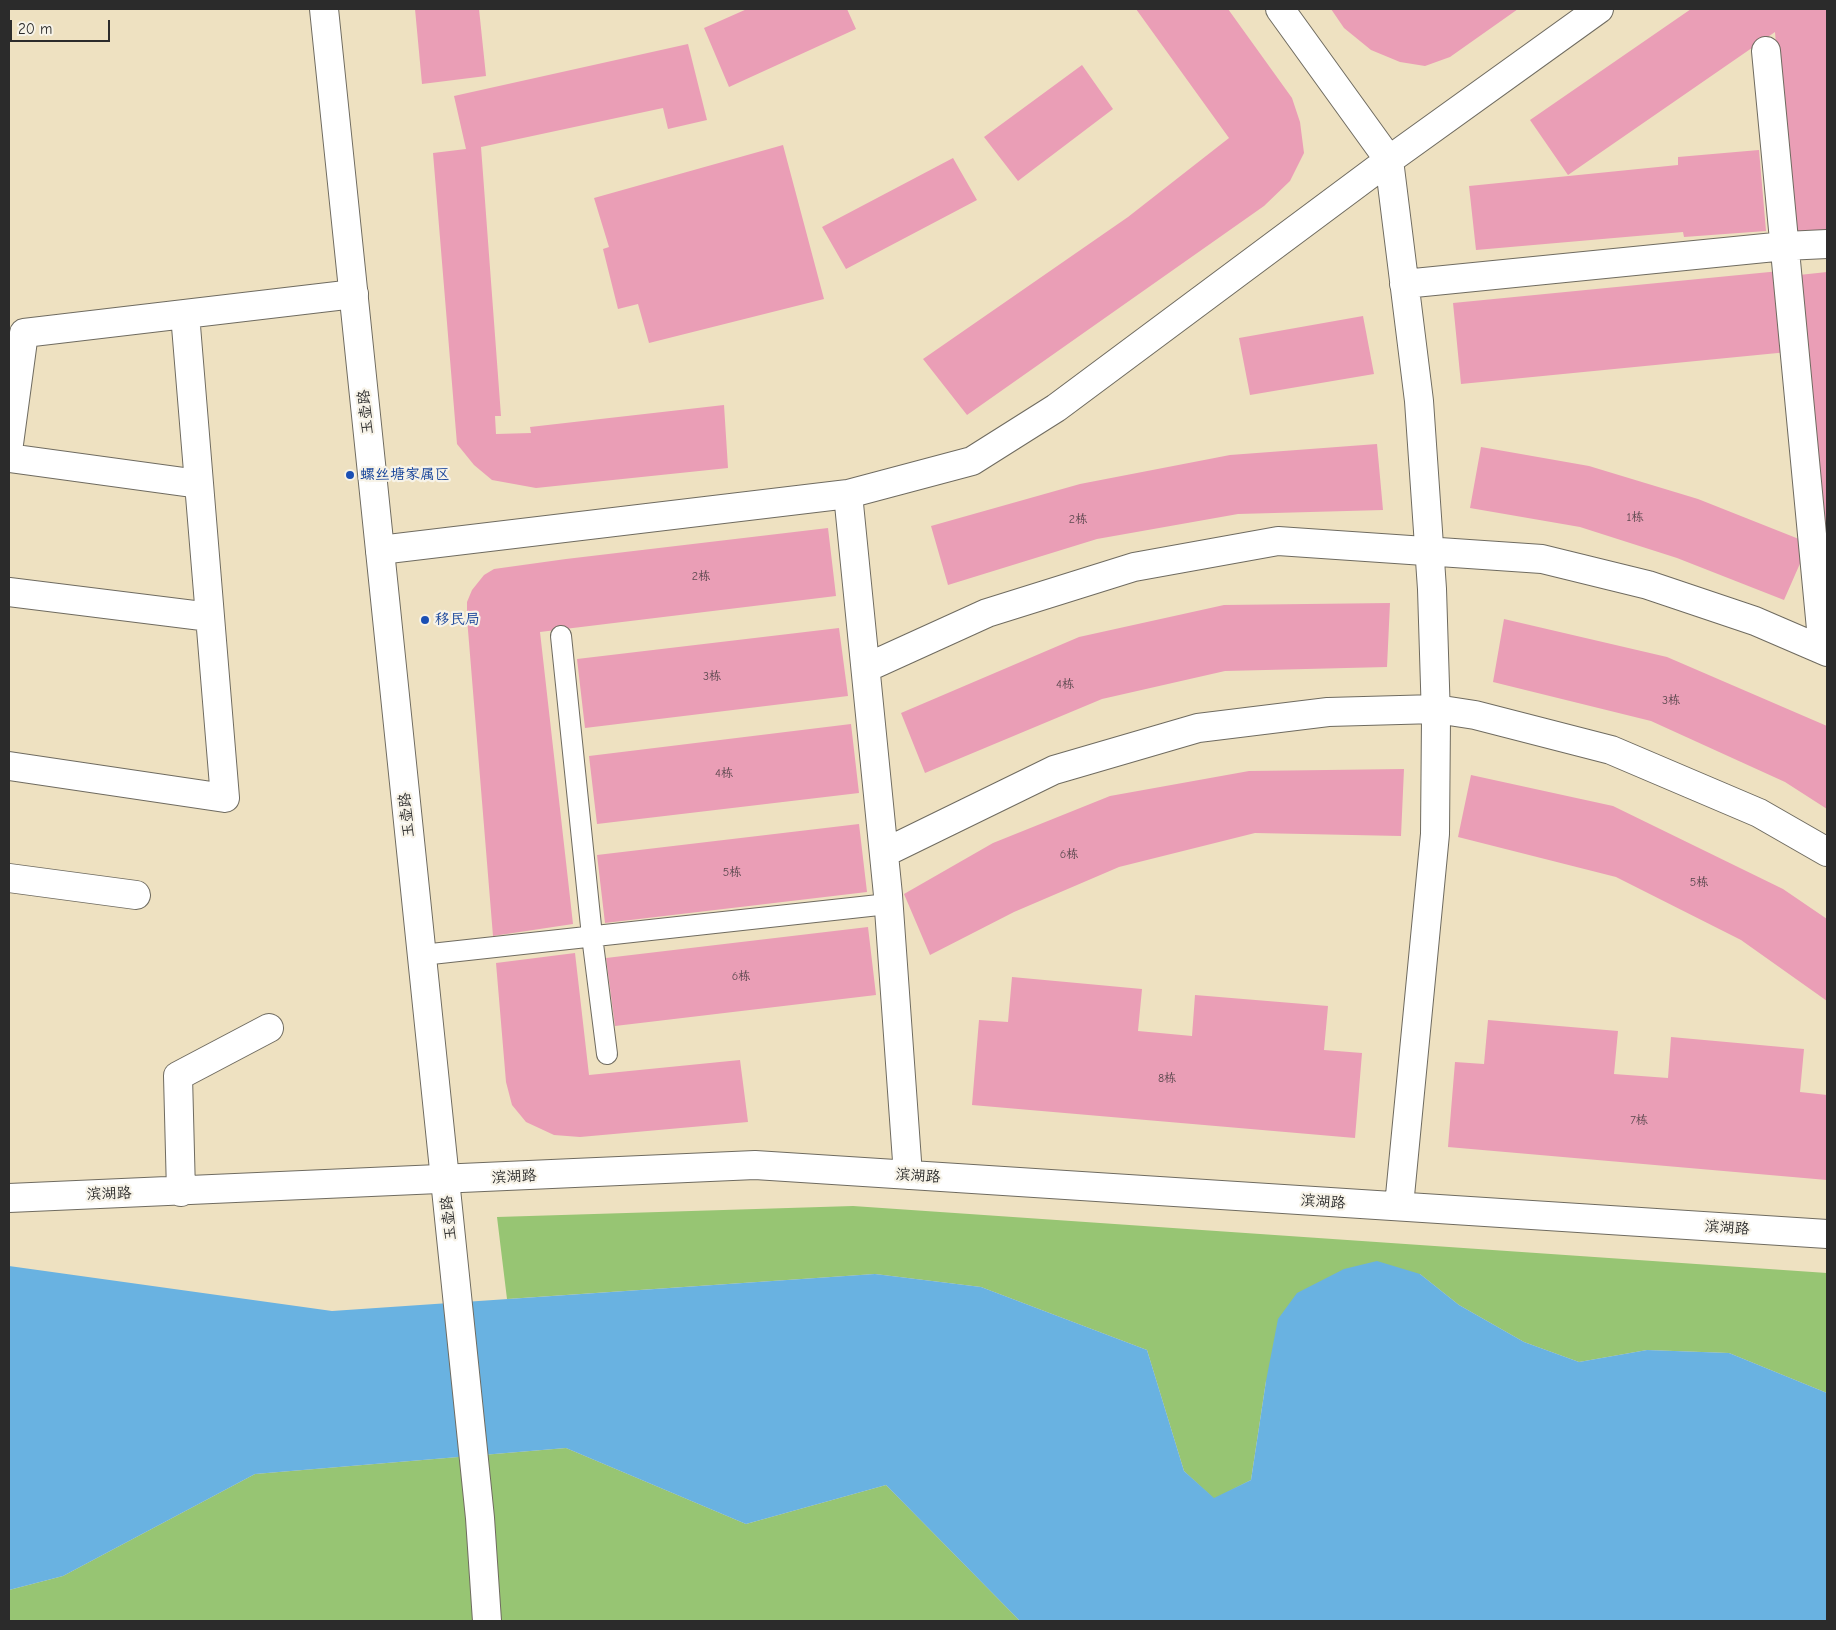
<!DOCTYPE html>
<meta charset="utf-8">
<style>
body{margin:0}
#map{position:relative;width:1836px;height:1630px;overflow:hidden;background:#eee1c1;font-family:"Comic Neue",sans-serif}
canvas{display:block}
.frame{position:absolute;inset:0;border:10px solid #2b2b2b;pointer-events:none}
.scale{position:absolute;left:10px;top:20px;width:100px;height:22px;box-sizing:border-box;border:2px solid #2b2b2b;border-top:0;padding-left:6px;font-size:15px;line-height:18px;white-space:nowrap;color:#2b2b2b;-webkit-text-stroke:4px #f7f3e8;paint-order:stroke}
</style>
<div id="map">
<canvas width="1836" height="1630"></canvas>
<div class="frame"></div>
<div class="scale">20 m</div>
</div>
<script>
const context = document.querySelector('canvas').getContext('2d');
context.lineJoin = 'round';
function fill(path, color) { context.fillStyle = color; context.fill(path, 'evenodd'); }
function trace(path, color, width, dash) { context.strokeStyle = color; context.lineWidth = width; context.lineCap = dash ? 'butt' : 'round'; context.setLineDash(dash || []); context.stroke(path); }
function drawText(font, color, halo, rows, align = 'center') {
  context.font = font + ' "Comic Neue","LXGW WenKai TC",sans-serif'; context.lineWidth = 4.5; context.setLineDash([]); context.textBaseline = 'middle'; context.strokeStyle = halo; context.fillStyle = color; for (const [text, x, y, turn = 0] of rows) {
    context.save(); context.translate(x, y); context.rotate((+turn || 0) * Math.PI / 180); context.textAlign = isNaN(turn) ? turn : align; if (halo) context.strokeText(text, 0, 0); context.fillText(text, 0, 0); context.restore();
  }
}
fill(new Path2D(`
 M853 1206 1827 1273V1393L1729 1353 1647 1350 1579 1362 1524 1342 1459 1305 1420 1274 1266 1381 1251 1480 1214 1499 1184 1471 1147 1350 981 1287 875 1274 507 1299 497 1217Z
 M566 1448 746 1524 886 1485 1020 1621H9V1590L63 1576 255 1474Z`), '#97c573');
fill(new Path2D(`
 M1377 1261 1420 1274 1459 1305 1524 1342 1579 1362 1647 1350 1729 1353 1827 1393V1621H1020L886 1485 746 1524 566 1448 255 1474 63 1576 9 1590V1266L332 1311 875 1274 981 1287 1147 1350 1184 1471 1214 1498 1251 1480 1266 1381 1278 1319 1297 1293 1344 1269Z`), '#69b2e1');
fill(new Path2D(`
 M415 9H479L486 76 422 84Z
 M747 9H847L856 29 729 87 704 28Z
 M1136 9H1228L1292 98 1300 122 1304 153 1290 181 1264 206 967 415 923 359 1128 217 1229 138Z
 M1331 9H1518L1450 57 1425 66 1400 62 1371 50 1344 28Z
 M1691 9H1827V230L1792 235 1775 32 1568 175 1530 120Z
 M688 44 707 120 668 129 663 108 481 147 501 416H495L496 434 531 433 530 427 724 405 728 468 536 488 492 480 474 465 457 444 455 420 433 153 466 149 454 96Z
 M1082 65 1113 109 1018 181 984 137Z
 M783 145 824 299 649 343 638 304 618 309 603 249 609 247 594 198Z
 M1759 150 1766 231 1684 237 1683 232 1476 250 1469 186 1678 165V157Z
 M953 158 977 200 846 269 822 227Z
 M1780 271 1788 352 1461 384 1453 303Z
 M1827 272V544H1826L1799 275Z
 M1363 316 1374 374 1250 395 1239 338Z
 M1377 444 1383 510 1238 514 1097 539 948 585 931 526 1080 484 1230 455Z
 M1481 447 1589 466 1698 499 1809 543 1784 600 1677 558 1580 527 1470 508Z
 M828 528 836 596 540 632 573 924 493 936 467 618V602L472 590 484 575 494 569 566 559Z
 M1390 603 1387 667 1225 671 1102 699 925 773 901 713 1079 637 1224 605Z
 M1504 619 1667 657 1827 726V809L1785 782 1651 721 1493 682Z
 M839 628 848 696 585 728 577 659Z
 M851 724 859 793 597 824 589 756Z
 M1404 769 1401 836 1255 833 1119 867 1014 912 930 955 904 894 993 843 1110 796 1249 771Z
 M1471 775 1613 806 1783 889 1827 919V1001L1741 940 1616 877 1458 837Z
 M859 824 867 892 605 923 597 855Z
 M868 927 876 995 615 1026 606 958Z
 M575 953 589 1075 740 1060 748 1122 580 1137 554 1135 526 1122 512 1105 506 1082 496 963Z
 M1012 977 1142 989 1138 1031 1192 1036 1195 995 1328 1006 1324 1050 1362 1053 1355 1138 972 1105 979 1020 1008 1022Z
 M1488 1020 1618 1031 1614 1074 1668 1078 1671 1037 1804 1049 1800 1092 1827 1095V1180L1448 1147 1455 1062 1484 1064Z`), '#ea9eb6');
const lane = new Path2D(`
 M561 636 592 936 607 1054
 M422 955 888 904`);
const street = new Path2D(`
 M1280 9 1389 160 1419 401 1432 589 1436 718 1435 834 1399 1206
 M1766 51 1823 650
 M1404 284 1785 246 1827 244
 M9 444 24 333 354 294
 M9 458 199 484
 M848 494 888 895 908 1175
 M380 550 848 494 972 461 1056 408 1389 160 1599 9
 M9 592 210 617
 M866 668 987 613 1134 567 1278 541 1542 559 1648 585 1755 621 1827 652
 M9 766 225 798 185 314
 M884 853 1054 770 1198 728 1328 712 1436 709 1475 715 1611 750 1759 813 1827 852
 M9 878 136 895
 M181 1192 178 1076 269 1028
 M9 1198 755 1165 1827 1234`);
const secondary = new Path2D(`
 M324 9 480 1518 487 1621`);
trace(lane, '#6f6b60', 22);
trace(street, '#6f6b60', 30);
trace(secondary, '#6f6b60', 30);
trace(lane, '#fff', 20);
trace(street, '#fff', 28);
trace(secondary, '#fff', 28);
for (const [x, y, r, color] of [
 [350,475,5,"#1a4fb4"],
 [425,620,5,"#1a4fb4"]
]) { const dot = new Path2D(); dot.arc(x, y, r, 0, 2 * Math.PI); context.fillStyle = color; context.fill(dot); trace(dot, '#f7f3e8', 2); }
drawText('12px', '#5b484e', null, [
 ["1栋",1635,518],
 ["2栋",1078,520],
 ["2栋",701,577],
 ["3栋",712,677],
 ["4栋",1065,685],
 ["3栋",1671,701],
 ["4栋",724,774],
 ["6栋",1069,855],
 ["5栋",732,873],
 ["5栋",1699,883],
 ["6栋",741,977],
 ["8栋",1167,1079],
 ["7栋",1639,1121]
]);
drawText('15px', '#2b2b2b', '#f7f3e8', [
 ["玉壶路",366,412,-96],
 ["玉壶路",407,815,-96],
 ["滨湖路",918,1176,4],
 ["滨湖路",514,1177,-3],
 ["滨湖路",109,1194,-2],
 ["滨湖路",1323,1202,4],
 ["玉壶路",449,1218,-96],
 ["滨湖路",1727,1228,4]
]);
drawText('15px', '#164399', '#f7f3e8', [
 ["螺丝塘家属区",360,475],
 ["移民局",435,620]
], 'left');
</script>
